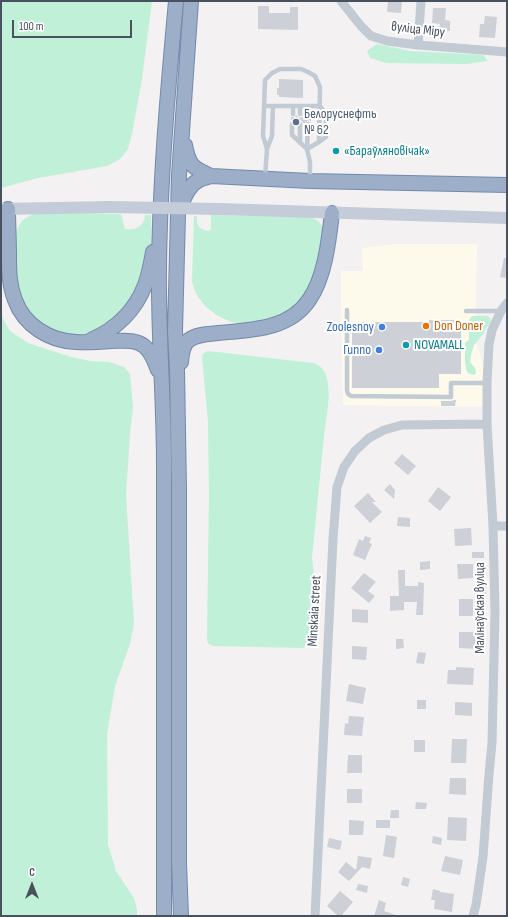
<!DOCTYPE html>
<meta charset="utf-8">
<style>
body{margin:0}
#map{position:relative;width:508px;height:917px;overflow:hidden;background:#f3f1f1;font-family:"Sofia Sans Condensed",sans-serif}
canvas{display:block}
.frame{position:absolute;inset:0;border:2px solid #48525f;pointer-events:none}
.north{position:absolute;left:12px;top:865px;width:40px;height:40px;-webkit-text-stroke:3px #fff;paint-order:stroke;rotate:0deg;font-size:11px;font-weight:700;line-height:16px;text-align:center;color:#48525f}
.north::after{content:'';display:block;margin:auto;width:14px;height:18px;background:#48525f;clip-path:polygon(50% 0,100% 100%,50% 72%,0 100%)}
.scale{position:absolute;left:12px;top:20px;width:120px;height:18px;box-sizing:border-box;border:2px solid #48525f;border-top:0;padding-left:5px;font-size:12px;line-height:14px;white-space:nowrap;color:#48525f;-webkit-text-stroke:3px #fff;paint-order:stroke}
</style>
<div id="map">
<canvas width="508" height="917"></canvas>
<div class="frame"></div>
<div class="north">С</div>
<div class="scale">100 m</div>
</div>
<script>
const context = document.querySelector('canvas').getContext('2d');
context.lineJoin = 'round';
function fill(path, color) { context.fillStyle = color; context.fill(path, 'evenodd'); }
function trace(path, color, width, dash) { context.strokeStyle = color; context.lineWidth = width; context.lineCap = dash ? 'butt' : 'round'; context.setLineDash(dash || []); context.stroke(path); }
function drawText(font, color, halo, rows, align = 'center') {
  context.font = font + ' "Sofia Sans Condensed",sans-serif'; context.lineWidth = 4; context.setLineDash([]); context.textBaseline = 'middle'; context.strokeStyle = halo; context.fillStyle = color; for (const [text, x, y, turn = 0] of rows) {
    context.save(); context.translate(x, y); context.rotate((+turn || 0) * Math.PI / 180); context.textAlign = isNaN(turn) ? turn : align; if (halo) context.strokeText(text, 0, 0); context.fillText(text, 0, 0); context.restore();
  }
}
fill(new Path2D(`
 M395 244H477L476 284V344L484 366V407L343 405 341 307V271H363L362 248Z`), '#fdfaec');
fill(new Path2D(`
 M1 1H152L142 79 132 134 128 149 120 159 107 166 38 178 1 188Z
 M377 44 410 51 483 55 488 61 466 64 386 63 370 58 367 51Z
 M43 212 121 214 125 229C135 231 145 226 145 215H151C151 231 153 253 147 267 144 273 141 280 137 286 132 296 127 309 118 317 114 320 91 334 86 335 60 340 32 323 22 299 14 280 16 256 16 235 19 219 28 215 43 212Z
 M211 215 309 217C317 219 322 223 324 232L313 282 305 297 282 317 245 325 232 322 218 316 205 306 196 294 192 282 194 216H197C196 225 199 229 208 231L211 230Z
 M1 312 4 321 10 331 28 343 52 351 72 357 90 361 109 362 124 367 130 374 133 407 130 434 126 495 134 624 130 644 115 686 107 734 108 844 116 871 134 898 137 909V916H1Z
 M473 316H487L490 318 491 322 490 324 486 328 484 333 474 345 471 355 470 362 475 368 476 373 474 375C471 374 470 375 468 373 464 368 465 349 465 343L469 340C469 337 469 319 470 318 471 317 472 316 473 316Z
 M208 351 313 363C319 365 324 369 326 375 332 395 326 416 324 436 320 476 316 517 312 558L314 574 309 636 306 645 303 648 213 646 209 644 207 641 209 495 208 422 202 356 204 353Z`), '#c0f0d8');
fill(new Path2D(`
 M388 1H402L401 13 387 12Z
 M258 6H269V13H290V7H298V30L258 29Z
 M433 8H446L445 20 450 21V31L439 30 440 24 432 23Z
 M485 16 497 17 495 38 479 37 480 24H484Z
 M279 79 303 80V98L279 97V95H277V88H279Z
 M304 114 308 118 311 116V122L309 120 307 121 304 124 302 121 300 120 296 124 294 121 291 120V117H295L296 115 298 117 300 118 303 116Z
 M504 258H507V278L500 277Z
 M429 320H461V374H439V388H352V322H429Z
 M454 400H456L455 406H441V401H451Z
 M402 454 416 466 408 475 394 463Z
 M390 484 395 490 394 499 384 490Z
 M438 487 451 497 440 511 428 501Z
 M368 493 376 502H372L382 512 370 523 354 506Z
 M398 517 410 518V527L397 526Z
 M471 528 472 545 455 546 454 529Z
 M365 536 371 538 369 543 372 544 365 560 353 555 359 539 363 541Z
 M472 552H484V558H472Z
 M430 561V569L420 570V562Z
 M457 564H473V578L458 579Z
 M398 570H405V586H418V582L424 583 423 615H416L417 602H404V610L390 611V596H399Z
 M364 573 376 582 368 591 375 596 369 603 351 588Z
 M476 585H486V603L478 604Z
 M459 599H473V616H459Z
 M352 609 368 610V623L352 622Z
 M459 632H477L476 649 459 648Z
 M396 639H403L404 648 396 649Z
 M352 646 367 647 366 660 352 659Z
 M418 652 426 653 424 664 416 663Z
 M456 667 474 668 473 685 447 684 448 670H456Z
 M349 684 366 688 363 704 346 701Z
 M417 700H426V709H417Z
 M455 702 472 703V716L455 715Z
 M349 716 364 717 362 736 344 735 345 723 348 724Z
 M452 739H467L466 763H451Z
 M414 740H425V752H414Z
 M348 755H362V773H347Z
 M450 778H466V795L449 794Z
 M347 789H362V803H347Z
 M416 802 427 803 426 809H415Z
 M391 810H399V818H390Z
 M448 817 467 818 466 841 447 840Z
 M349 820 364 821 363 835H349Z
 M376 820H390V828H376Z
 M386 835 397 837 394 858 383 856Z
 M433 836 442 838 441 845 432 843Z
 M329 838 342 841 340 850 327 847Z
 M358 856 372 858 370 869 362 867 349 881 338 872 346 862 356 870Z
 M445 856 463 860 460 875 441 871Z
 M403 877 410 879 408 887 401 885Z
 M358 884 368 886 367 893 356 890Z
 M433 889 440 891V892L454 894 452 912 434 909 435 900H431Z
 M340 891 353 902 341 916H338L327 906Z
 M379 900 386 903 384 911 396 915V916H374Z`), '#cdd0d6');
const trunk = new Path2D(`
 M185 145C189 166 193 168 211 176
 M181 205C185 196 189 185 199 180 203 178 208 177 211 176L310 181 507 185
 M8 209C8 224 9 239 9 255 9 270 9 285 15 300 24 325 49 341 76 342 88 343 100 342 112 341 123 341 135 339 144 346 152 352 154 361 158 370
 M91 340C116 329 135 311 145 285 149 275 151 263 153 252
 M181 362C182 355 182 345 189 340 197 334 209 334 218 333 250 330 289 330 309 300 325 278 329 239 332 213
 M164 916C163 766 165 615 164 465 164 399 158 333 159 267 160 178 168 89 176 1
 M181 916 179 863V490L177 370 175 331 179 175 191 1`);
trace(trunk, '#7489ac', 16);
trace(new Path2D(`
 M264 106H320
 M293 114V106
 M300 114V106
 M308 114V106
 M292 124V135L307 149 319 142 326 137V114L320 106
 M308 124 307 149 310 162V179
 M300 143V124
 M267 149 272 136 273 106
 M265 177 267 149 263 136 265 80 272 73 280 69H301L308 72 315 76 320 87 319 142
 M347 310V390L348 394 351 396 451 397V383H487
 M466 311H501`), '#c2cad3', 4.5);
trace(new Path2D(`
 M341 1 361 26 371 36 387 41 418 45 507 52
 M418 45 421 1
 M493 526H507
 M315 916 333 539 337 487 344 467 355 451 369 438 384 430 402 425 487 424
 M473 916 476 905 483 857 489 774 492 743 495 612 493 526 487 424V383L489 344 492 330 501 311 507 303`), '#c2cad3', 9);
trace(new Path2D(`
 M1 209 110 207
 M219 209 507 218`), '#c4ccda', 12);
trace(trunk, '#9daec8', 14);
trace(new Path2D(`
 M110 207 219 209`), '#c4ccda', 12);
for (const [x, y, r, color] of [
 [296,122,4,"#5c6f8a"],
 [336,151,4,"#0f9aa8"],
 [426,326,4,"#e8710a"],
 [382,327,4,"#3f7fe0"],
 [406,345,4,"#0f9aa8"],
 [379,350,4,"#3f7fe0"]
]) { const dot = new Path2D(); dot.arc(x, y, r, 0, 2 * Math.PI); context.fillStyle = color; context.fill(dot); trace(dot, '#fff', 1.5); }
drawText('14px', '#48525f', '#fff', [
 ["вуліца Міру",418,30,7],
 ["Малінаўская вуліца",480,608,-90],
 ["Minskaia street",315,611,-87]
]);
drawText('14px', '#4e5e75', '#fff', [
 ["Белоруснефть",304,114],
 ["№ 62",304,130]
], 'left');
drawText('14px', '#0d838f', '#fff', [
 ["«Бараўляновічак»",344,151],
 ["NOVAMALL",414,345]
], 'left');
drawText('14px', '#c56008', '#fff', [
 ["Don Doner",434,326]
], 'left');
drawText('14px', '#366cbe', '#fff', [
 ["Zoolesnoy",374,327],
 ["Гиппо",371,350]
], 'right');
</script>
